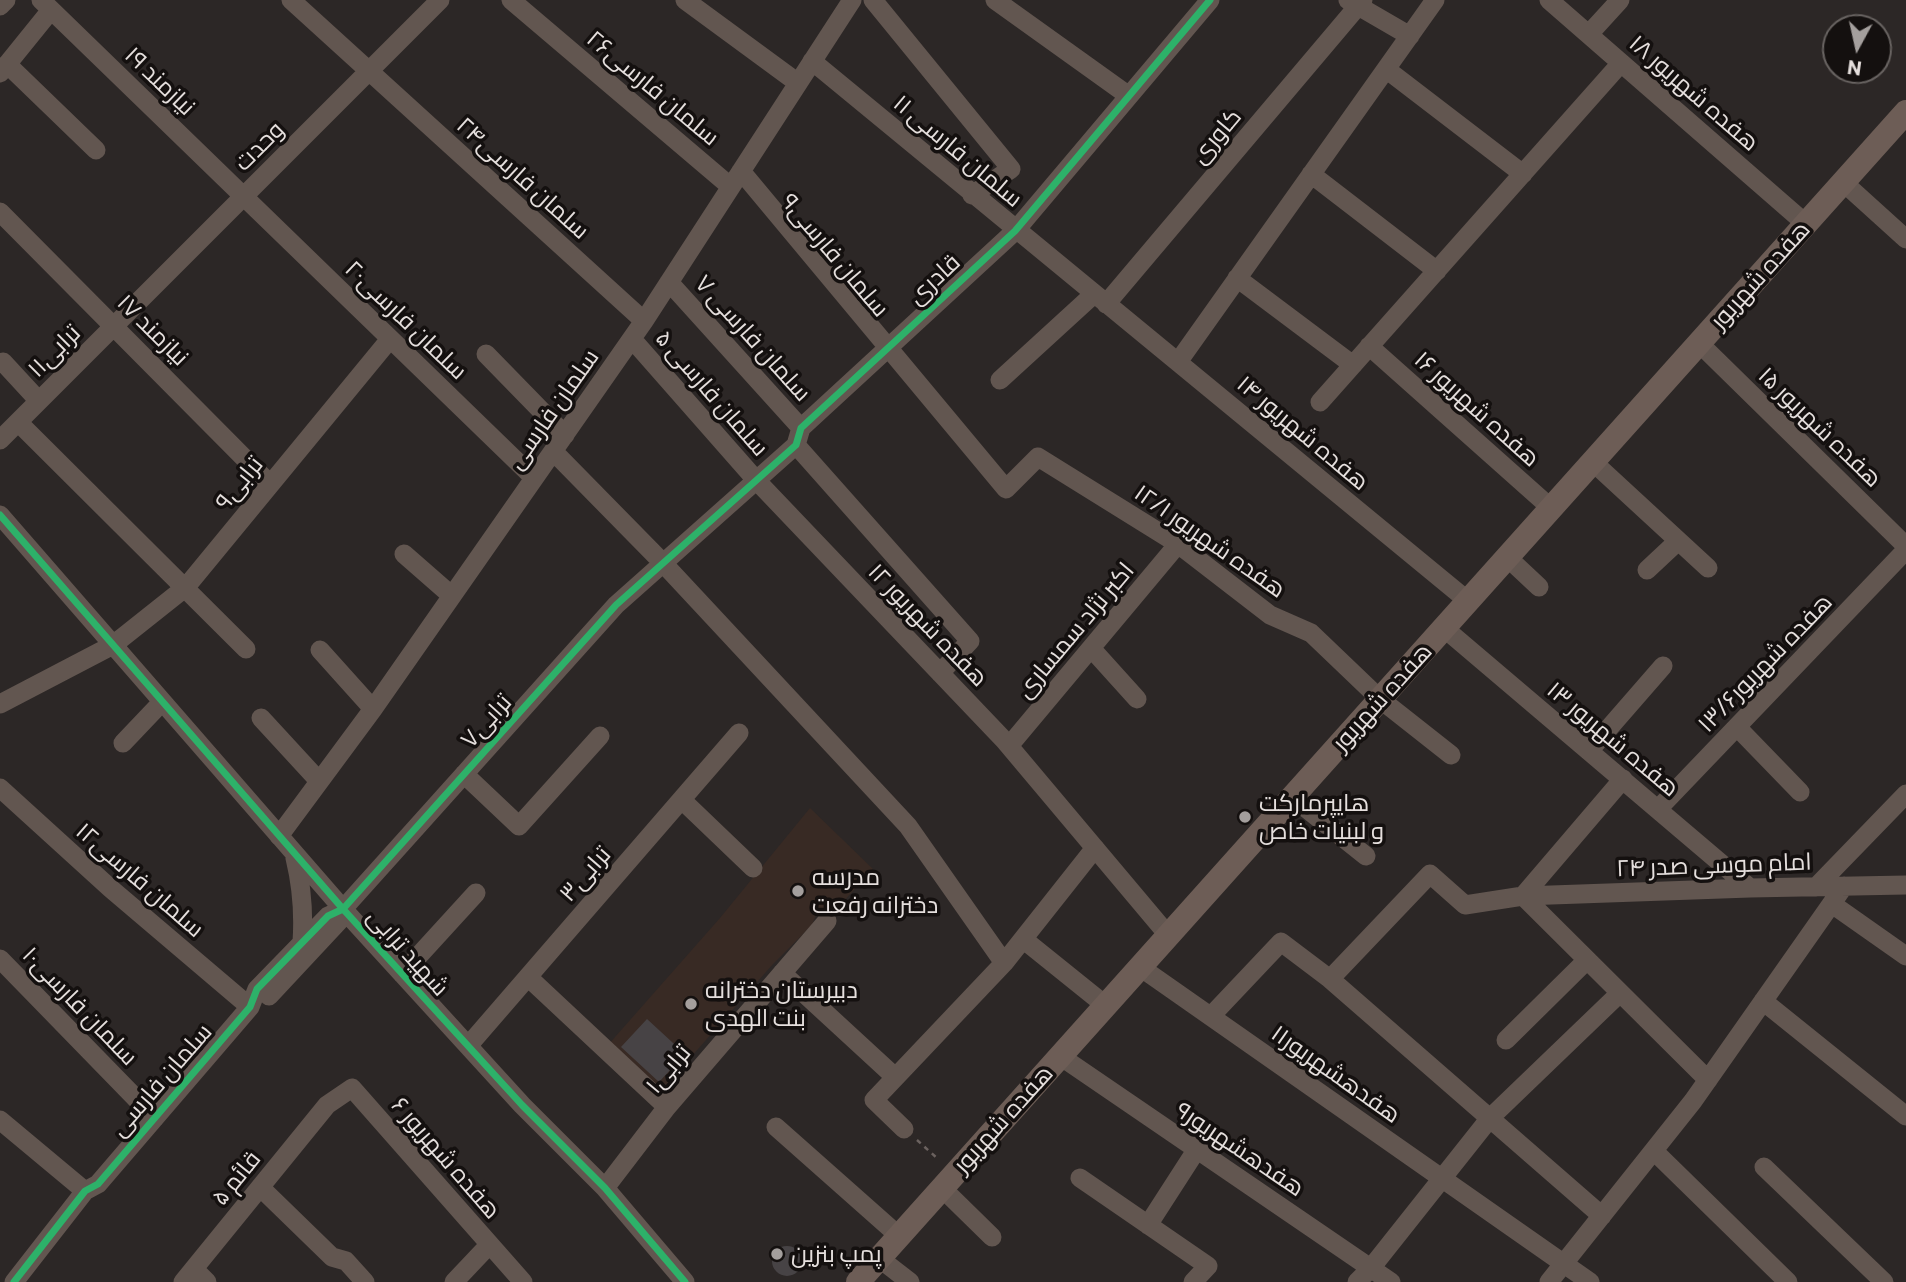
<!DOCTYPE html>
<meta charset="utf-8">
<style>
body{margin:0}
#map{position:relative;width:1906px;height:1282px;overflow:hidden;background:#2c2726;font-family:Commissioner,sans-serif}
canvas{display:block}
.north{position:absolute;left:1822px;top:14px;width:70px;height:70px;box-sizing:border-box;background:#14100f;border:2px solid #686361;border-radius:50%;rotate:188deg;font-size:19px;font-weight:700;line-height:28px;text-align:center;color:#e5dfdd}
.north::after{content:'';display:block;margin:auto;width:24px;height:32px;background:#a49f9d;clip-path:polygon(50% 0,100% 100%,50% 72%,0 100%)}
</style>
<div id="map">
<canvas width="1906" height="1282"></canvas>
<div class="north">N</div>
</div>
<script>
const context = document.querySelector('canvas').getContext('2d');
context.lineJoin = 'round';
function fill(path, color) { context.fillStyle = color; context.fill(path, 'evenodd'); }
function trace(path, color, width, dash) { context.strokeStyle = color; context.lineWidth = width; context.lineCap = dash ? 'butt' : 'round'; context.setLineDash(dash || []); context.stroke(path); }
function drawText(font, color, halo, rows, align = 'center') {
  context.font = font + ' Commissioner,Cairo,sans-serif'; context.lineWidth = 7; context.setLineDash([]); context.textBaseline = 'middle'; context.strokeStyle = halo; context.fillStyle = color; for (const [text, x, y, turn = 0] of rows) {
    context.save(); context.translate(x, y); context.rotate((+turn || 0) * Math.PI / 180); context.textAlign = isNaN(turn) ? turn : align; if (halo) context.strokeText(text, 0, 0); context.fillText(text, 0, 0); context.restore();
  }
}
fill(new Path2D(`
 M810 808 873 869 832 914 817 912 812 925 773 964 661 1091 608 1045 720 918Z`), '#382a24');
fill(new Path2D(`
 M647 1019 685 1054 659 1082 621 1047Z
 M772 1261a15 15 0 1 1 30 0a15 15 0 1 1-30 0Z`), '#474345');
trace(new Path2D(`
 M917 1140 938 1159`), '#6b625f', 2.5, [5, 5]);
trace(new Path2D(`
 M41 0 534 478
 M291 0 644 321
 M511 0 731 187
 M685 0 798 83
 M873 0 1011 169 972 195
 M995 0 1129 96
 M1348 0 1410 36
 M1549 0 1806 224
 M0 6 6 0
 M1589 34 1620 0
 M812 61C1030 243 1251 420 1468 601
 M7 64 96 150
 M1386 69 1523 174
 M0 73 51 10
 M741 171 1006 489 1038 457 1178 544 1270 615 1311 633 1380 699 1451 755
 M1311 174 1437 271
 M1843 182 1906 239
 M0 212 270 484
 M1237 278 1353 365
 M669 282 801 428
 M1106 304 1363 0
 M632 339 756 480 1004 740 1168 935
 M1699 343 1906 546
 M1369 346 1551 508
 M486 354 565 435
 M3 362 39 401
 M1178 362 1435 0
 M1000 380 1094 294
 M1320 402 1621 63
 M18 422 246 649
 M0 440 440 0
 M796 445 970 641 940 673
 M553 451 663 563 908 826 1004 963
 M1593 462 1708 568
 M0 515 343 909 522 1105 605 1188 685 1282
 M404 554 452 596
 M1507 557 1539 587
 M1647 570 1678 541
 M1444 628 1750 888
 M1091 648 1137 699
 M320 650 373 709
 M0 704 113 645 186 587 390 339
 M261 718 319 781
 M1737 727 1800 792
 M123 743 162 702
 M1009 746 1178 544
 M1589 751 1663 666
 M464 774 519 826 600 736
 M0 788 110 888 250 1007
 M1292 797 1366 856
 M682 800 753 868
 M1658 809 1906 550
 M279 836 373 709 644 321 852 0
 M295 858C302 887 304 913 302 942
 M1816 887 1906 794
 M1523 896 1708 1080
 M1523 896 1623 779
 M1832 904 1906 956
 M1023 939 1105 1005
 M0 959 155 1118
 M1140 967 1590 1282
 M782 973 895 1077
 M402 974 476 893
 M528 977 667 1107
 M1330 979 1430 874 1465 905 1523 896 1750 888 1906 885
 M269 996 339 921
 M1763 1001 1906 1116
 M1211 1016 1281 942 1330 979 1602 1216
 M1506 1040 1587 960
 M468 1046 739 733
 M1060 1056 1391 1282
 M0 1120 85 1191
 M776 1127 899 1236
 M904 1129 874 1100 1004 963 1095 848
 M1654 1151 1788 1282
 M1764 1167 1884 1282
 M1080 1178 1208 1266 1193 1282
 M260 1187 332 1257 346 1261 365 1282
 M605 1188 667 1107 827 921
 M942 1188 992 1237
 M1148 1225 1197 1149
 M879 1258 910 1282
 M194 1269 207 1282
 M14 1282 85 1191 98 1184 250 1007 257 989 328 916 343 909 616 605 796 445 801 428 1015 231 1210 0
 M183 1282 327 1105 352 1088 523 1282
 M454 1282 489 1245
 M1357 1282 1371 1268 1490 1118 1620 993
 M1549 1282 1693 1101 1844 886`), '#625650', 19);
trace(new Path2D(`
 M858 1282 1906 112`), '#6d5d56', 24);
trace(new Path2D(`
 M0 515 343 909 522 1105 605 1188 685 1282
 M14 1282 85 1191 98 1184 250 1007 257 989 328 916 343 909 616 605 796 445 801 428 1015 231 1210 0`), '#2db169', 7);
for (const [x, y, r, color] of [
 [1245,817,7,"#a49f9d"],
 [798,891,7,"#a49f9d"],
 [691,1004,7,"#a49f9d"],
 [777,1254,7,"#a49f9d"]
]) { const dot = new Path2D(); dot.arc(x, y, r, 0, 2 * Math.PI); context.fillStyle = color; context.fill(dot); trace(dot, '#14100f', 2.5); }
drawText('24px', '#e5dfdd', '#14100f', [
 ["نیازمند ۱۹",160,81,44],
 ["سلمان فارسی۲۶",653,88,40],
 ["هفده شهریور ۱۸",1694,93,41],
 ["کاوری",1216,136,-50],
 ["وحدت",259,146,-45],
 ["سلمان فارسی ۱۱",958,151,40],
 ["سلمان فارسی۲۴",523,178,42],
 ["سلمان فارسی۹",835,255,50],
 ["هفده شهریور",1760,275,-48],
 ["قادری",934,279,-43],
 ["سلمان فارسی۲۰",406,320,44],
 ["نیازمند ۱۷",153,330,45],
 ["سلمان فارسی ۷",753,338,48],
 ["ترابی۱۱",54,351,-45],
 ["سلمان فارسی ۵",712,393,49],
 ["سلمان فارسی",553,409,-55],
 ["هفده شهریور ۱۶",1477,409,42],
 ["هفده شهریور ۱۵",1820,427,44],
 ["هفده شهریور ۱۴",1303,433,40],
 ["ترابی۹",239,483,-51],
 ["هفده شهریور ۱۲/۱",1210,541,35],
 ["هفده شهریور ۱۲",928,625,46],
 ["اکبر نژاد سمساری",1075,630,-50],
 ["هفده شهریور۱۳/۶",1765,663,-46],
 ["هفده شهریور",1382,697,-48],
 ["ترابی۷",486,721,-48],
 ["هفده شهریور ۱۳",1613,739,40],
 ["امام موسی صدر ۲۴",1714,865,-2],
 ["ترابی۳",585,874,-49],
 ["سلمان فارسی۱۲",140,880,41],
 ["شهید ترابی",408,952,48],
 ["سلمان فارسی۱۰",80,1006,46],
 ["ترابی۱",668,1069,-50],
 ["هفدهشهریور۱۱",1336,1074,35],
 ["سلمان فارسی",161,1080,-49],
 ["هفده شهریور",1003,1119,-48],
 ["هفدهشهریور۹",1240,1149,34],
 ["هفده شهریور ۶",446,1158,49],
 ["قائم ۵",236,1178,-51]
]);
drawText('24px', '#e5dfdd', '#14100f', [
 ["هایپرمارکت",1259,803],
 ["و لبنیات خاص",1259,831],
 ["مدرسه",812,877],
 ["دخترانه رفعت",812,905],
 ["دبیرستان دخترانه",705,990],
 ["بنت الهدی",705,1018],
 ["پمپ بنزین",791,1254]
], 'left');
</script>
